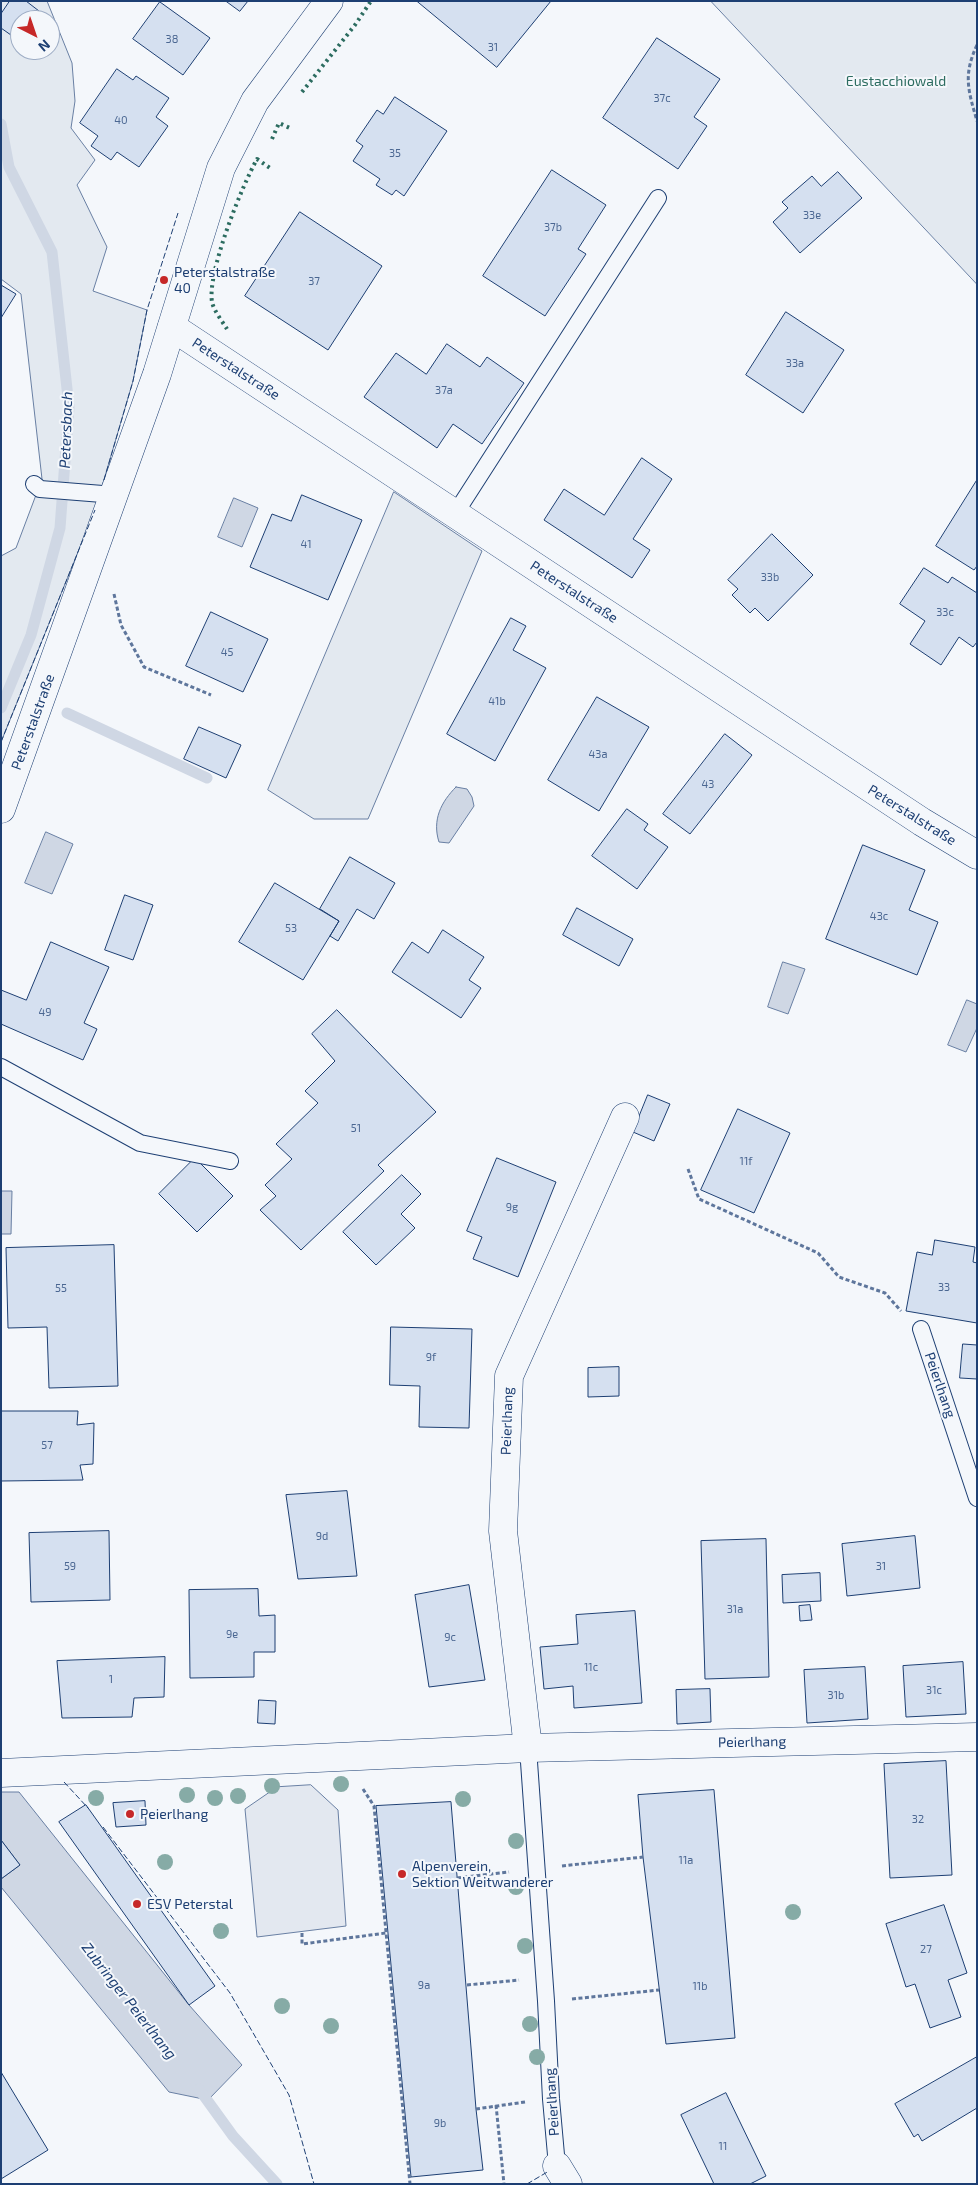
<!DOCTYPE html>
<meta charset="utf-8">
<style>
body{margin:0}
#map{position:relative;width:978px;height:2185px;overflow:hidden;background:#f4f7fb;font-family:"Exo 2",sans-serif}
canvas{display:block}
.frame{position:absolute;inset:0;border:2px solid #1d3f73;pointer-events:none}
.north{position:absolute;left:10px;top:10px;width:50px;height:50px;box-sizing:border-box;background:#f4f7fb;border:1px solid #9eadc5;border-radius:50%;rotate:139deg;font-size:14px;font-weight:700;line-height:20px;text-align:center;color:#1d3f73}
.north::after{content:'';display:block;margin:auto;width:18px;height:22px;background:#c62828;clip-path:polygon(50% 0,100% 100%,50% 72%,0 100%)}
</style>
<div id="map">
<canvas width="978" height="2185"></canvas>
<div class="frame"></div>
<div class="north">N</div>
</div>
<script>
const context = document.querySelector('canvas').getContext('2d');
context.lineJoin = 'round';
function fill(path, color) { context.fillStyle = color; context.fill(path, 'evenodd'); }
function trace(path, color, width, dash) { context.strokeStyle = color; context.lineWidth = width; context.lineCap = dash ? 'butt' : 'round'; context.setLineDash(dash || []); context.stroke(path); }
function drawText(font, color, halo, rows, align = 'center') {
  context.font = font + ' "Exo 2",sans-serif'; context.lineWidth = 4; context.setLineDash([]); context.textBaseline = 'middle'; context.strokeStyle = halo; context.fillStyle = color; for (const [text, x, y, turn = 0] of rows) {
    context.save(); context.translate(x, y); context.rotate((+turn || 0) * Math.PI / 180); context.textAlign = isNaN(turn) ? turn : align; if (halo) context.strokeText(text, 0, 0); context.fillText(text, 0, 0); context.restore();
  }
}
const green = new Path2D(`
 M1 1H47L72 63 75 101 71 128 95 160 77 185 107 247 93 291 147 310 133 381 95 510 1 742V556L16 548 42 479 21 294 1 279ZM20 20H50V50H20Z
 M711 1H977V284Z
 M394 492 482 551 368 819H314L268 790Z`);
fill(green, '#e3e9f0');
trace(green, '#687fa3', 1);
const parking = new Path2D(`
 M311 1785 338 1810 346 1926 257 1937 245 1809 277 1787Z`);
fill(parking, '#e3e8f0');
trace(parking, '#687fa3', 1);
const water = new Path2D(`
 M234 498 258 508 242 547 218 537Z
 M456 787 467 789 472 797 474 806 449 843 439 842C432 820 441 802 456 787Z
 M46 832 73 844 52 894 25 883Z
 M783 962 805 969 788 1014 768 1007Z
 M967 1000 977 1004V1028L966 1052 948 1045Z
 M1 1191H12L11 1234H1Z
 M1 1792H19L189 2005 242 2065 208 2100 169 2092 1 1887V1879L20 1865 1 1840Z`);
fill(water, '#cfd7e4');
trace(water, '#687fa3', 1);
trace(new Path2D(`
 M1 124 9 167 52 252 69 407 60 528 31 635 1 708
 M67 713 207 778
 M199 2089 233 2136 277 2184`), '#cfd7e4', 11);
const building = new Path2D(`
 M10 1H26L39 11 32 20H20V37L18 40 1 28V14Z
 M226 1H248L240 11Z
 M417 1H551L497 67Z
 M160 2 210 38 183 75 133 39Z
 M657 38 720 79 694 117 707 126 678 169 603 118Z
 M117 69 133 80 136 76 169 98 156 117 168 126 139 167 117 152 111 160 91 146 98 136 80 123Z
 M395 97 447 131 404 196 396 190 392 195 376 185 380 179 353 161 363 146 356 141 377 110 383 114Z
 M552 170 606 205 578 249 586 254 545 316 483 276Z
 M838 172 862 198 800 253 773 222 788 208 782 202 812 176 821 186Z
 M300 212 382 266 328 350 245 296Z
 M1 285 16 294 1 318Z
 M786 312 844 350 803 413 746 375Z
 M447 344 480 367 487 357 524 383 482 444 453 424 437 448 364 397 396 353 426 374Z
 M642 458 672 479 633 539 650 550 632 578 544 520 564 489 604 515Z
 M977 480V566L974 570 936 546Z
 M302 495 362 520 328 600 250 567 272 514 291 521Z
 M772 534 813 575 768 621 755 608 750 613 732 595 738 589 728 580Z
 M924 568 948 583 952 577 977 593V642L973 647 959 637 941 665 910 644 925 621 900 604Z
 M211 612 268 639 243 692 186 666Z
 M511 618 526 626 513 650 546 668 495 761 447 734Z
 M597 697 649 727 599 811 548 780Z
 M199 727 241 745 226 778 184 759Z
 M725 734 752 755 690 834 663 814Z
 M627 809 648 824 644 830 668 847 637 889 592 856Z
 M863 845 925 870 909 910 938 922 917 975 826 939Z
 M350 857 395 883 374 919 357 909 338 941 330 936 339 921 320 909Z
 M275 883 339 921 303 980 239 942Z
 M125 895 153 905 133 960 105 950Z
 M577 908 633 939 619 966 563 935Z
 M443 930 484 957 469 980 481 988 461 1018 392 972 412 942 428 953Z
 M51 942 109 967 84 1023 97 1029 83 1060 1 1024V990L26 1000Z
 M337 1010 436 1112 378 1165 384 1171 301 1250 260 1210 276 1196 265 1185 292 1159 276 1144 318 1103 305 1091 335 1061 312 1034Z
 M648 1095 670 1104 654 1141 633 1132Z
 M738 1109 790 1133 754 1213 701 1190Z
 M195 1158 233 1196 197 1232 159 1194Z
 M497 1158 556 1182 518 1277 473 1259 482 1237 467 1231Z
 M402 1175 421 1194 401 1214 415 1228 376 1265 343 1232Z
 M935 1240 975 1247 973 1262 977 1263V1323L906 1311 917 1252 932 1255Z
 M114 1245 118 1386 49 1388 47 1327 8 1328 6 1248Z
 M391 1327 472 1329 469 1428 419 1427 420 1386 390 1385Z
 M963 1344 977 1345V1379L960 1378Z
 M619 1367V1396L588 1397V1368Z
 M1 1411H78L77 1425 94 1423 93 1464 80 1465 83 1480 1 1481Z
 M347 1491 357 1576 298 1579 286 1495Z
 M109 1531 110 1600 31 1602 29 1533Z
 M915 1536 920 1588 847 1596 842 1544Z
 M766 1539 769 1677 705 1679 701 1541Z
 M820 1573 821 1601 783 1603 782 1575Z
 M469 1585 485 1680 429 1687 415 1595Z
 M258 1589 259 1616 275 1615V1652H254V1677L190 1678 189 1590Z
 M810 1605 812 1620 800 1621 799 1606Z
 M635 1611 642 1703 574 1708 573 1686 544 1689 540 1647 578 1644 576 1615Z
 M165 1657 164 1697 134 1698 132 1717 62 1718 57 1661Z
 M963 1662 966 1714 906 1717 903 1666Z
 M865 1667 868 1719 807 1723 804 1670Z
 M710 1689 711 1722 677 1724 676 1690Z
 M259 1700 276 1701 275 1724 258 1723Z
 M946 1761 952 1875 890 1878 884 1764Z
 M714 1790 735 2038 666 2044 643 1857 638 1795Z
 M145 1801 146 1825 116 1827 113 1803Z
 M451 1802 476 2109 483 2170 411 2177 376 1806Z
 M86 1805 215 1986 189 2005 59 1822Z
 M1 1840 20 1865 1 1879Z
 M944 1905 967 1973 948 1980 961 2017 930 2028 915 1984 906 1987 886 1924Z
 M977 2057V2108L922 2141 918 2134 914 2137 895 2104Z
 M1 2072 48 2150 1 2179Z
 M726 2093 766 2176 750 2184H714L681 2115Z`);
fill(building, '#d5e0f0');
trace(building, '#1d3f73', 1);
const lane = new Path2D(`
 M34 484 40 489 115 495
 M455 514 658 198
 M1 1067 140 1143 230 1161
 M921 1329 977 1498
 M528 1748 546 2001 551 2099 557 2166`);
const street = new Path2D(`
 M172 327 922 822 977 855
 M528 1748 503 1531 509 1376 625 1117
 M1 1773 528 1748 977 1737
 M557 2166 568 2184`);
const secondary = new Path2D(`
 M1 809 157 374 221 168 255 101 329 1`);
trace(lane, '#1d3f73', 18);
trace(street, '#1d3f73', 29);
trace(secondary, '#1d3f73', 29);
trace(new Path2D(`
 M977 45C963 75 968 90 977 121
 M114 594 121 625 144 667 211 695
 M688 1169 699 1199 818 1253 839 1277 885 1293 901 1311
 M363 1789 374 1806 410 2184
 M562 1866 643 1857
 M457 1878 509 1872
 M302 1933V1944L386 1933
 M467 1985 519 1980
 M572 1999 659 1990
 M496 2105 504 2184
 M476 2109 525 2102`), '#5e769c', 3, [4, 2.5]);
trace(lane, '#f4f7fb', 16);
trace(street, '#f4f7fb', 28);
trace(secondary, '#f4f7fb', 28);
trace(new Path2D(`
 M302 92 355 25 371 1
 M272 139 279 123 292 129
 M227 329C222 321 214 311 212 302 207 272 242 186 257 159L270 168`), '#2c6c60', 4, [2.5, 4]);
trace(new Path2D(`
 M104 480 133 381 147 310 178 213
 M1 742 95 510
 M64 1782 88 1808
 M103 1827 230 1993 289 2095 314 2184
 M527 2184 549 2171`), '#1d3f73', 1, [6, 2.5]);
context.fillStyle = '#86aba6';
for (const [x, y] of [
 [341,1784],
 [272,1786],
 [187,1795],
 [238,1796],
 [96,1798],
 [215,1798],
 [463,1799],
 [516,1841],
 [165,1862],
 [516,1887],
 [793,1912],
 [221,1931],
 [525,1946],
 [282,2006],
 [530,2024],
 [331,2026],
 [537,2057]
]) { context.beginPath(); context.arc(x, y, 8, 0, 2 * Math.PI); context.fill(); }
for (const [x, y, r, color] of [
 [164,280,5,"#c62828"],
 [130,1814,5,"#c62828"],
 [402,1874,5,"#c62828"],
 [137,1904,5,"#c62828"]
]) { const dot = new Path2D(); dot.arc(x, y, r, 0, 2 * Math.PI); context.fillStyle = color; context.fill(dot); trace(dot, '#f4f7fb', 2); }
drawText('11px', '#4b6792', null, [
 ["38",172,39],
 ["31",493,47],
 ["37c",662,98],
 ["40",121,120],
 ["35",395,153],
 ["33e",812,215],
 ["37b",553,227],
 ["37",314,281],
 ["33a",795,363],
 ["37a",444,390],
 ["41",306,544],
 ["33b",770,577],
 ["33c",945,612],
 ["45",227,652],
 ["41b",497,701],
 ["43a",598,754],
 ["43",708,784],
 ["43c",879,916],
 ["53",291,928],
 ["49",45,1012],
 ["51",356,1128],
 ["11f",746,1161],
 ["9g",512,1207],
 ["33",944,1287],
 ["55",61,1288],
 ["9f",431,1357],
 ["57",47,1445],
 ["9d",322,1536],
 ["59",70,1566],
 ["31",881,1566],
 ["31a",735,1609],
 ["9e",232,1634],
 ["9c",450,1637],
 ["11c",591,1667],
 ["1",111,1679],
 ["31c",934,1690],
 ["31b",836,1695],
 ["32",918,1819],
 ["11a",686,1860],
 ["27",926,1949],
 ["9a",424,1985],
 ["11b",700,1986],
 ["9b",440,2123],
 ["11",723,2146]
]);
drawText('14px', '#2c6c60', '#f4f7fb', [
 ["Eustacchiowald",896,81]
]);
drawText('14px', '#1d3f73', '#f4f7fb', [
 ["Peterstalstraße",174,272],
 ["40",174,288],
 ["Peierlhang",140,1814],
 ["Alpenverein,",412,1866],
 ["Sektion Weitwanderer",412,1882],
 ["ESV Peterstal",147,1904]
], 'left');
drawText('14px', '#1d3f73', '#f4f7fb', [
 ["Peterstalstraße",236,369,33],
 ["Peterstalstraße",574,592,33],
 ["Peterstalstraße",33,722,-70],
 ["Peterstalstraße",912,815,32],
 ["Peierlhang",940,1385,71],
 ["Peierlhang",507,1421,-88],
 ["Peierlhang",752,1742,-1],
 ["Peierlhang",552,2102,-94]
]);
drawText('italic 15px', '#1d3f73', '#f4f7fb', [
 ["Petersbach",66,430,-88],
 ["Zubringer Peierlhang",129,2001,52]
]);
</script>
